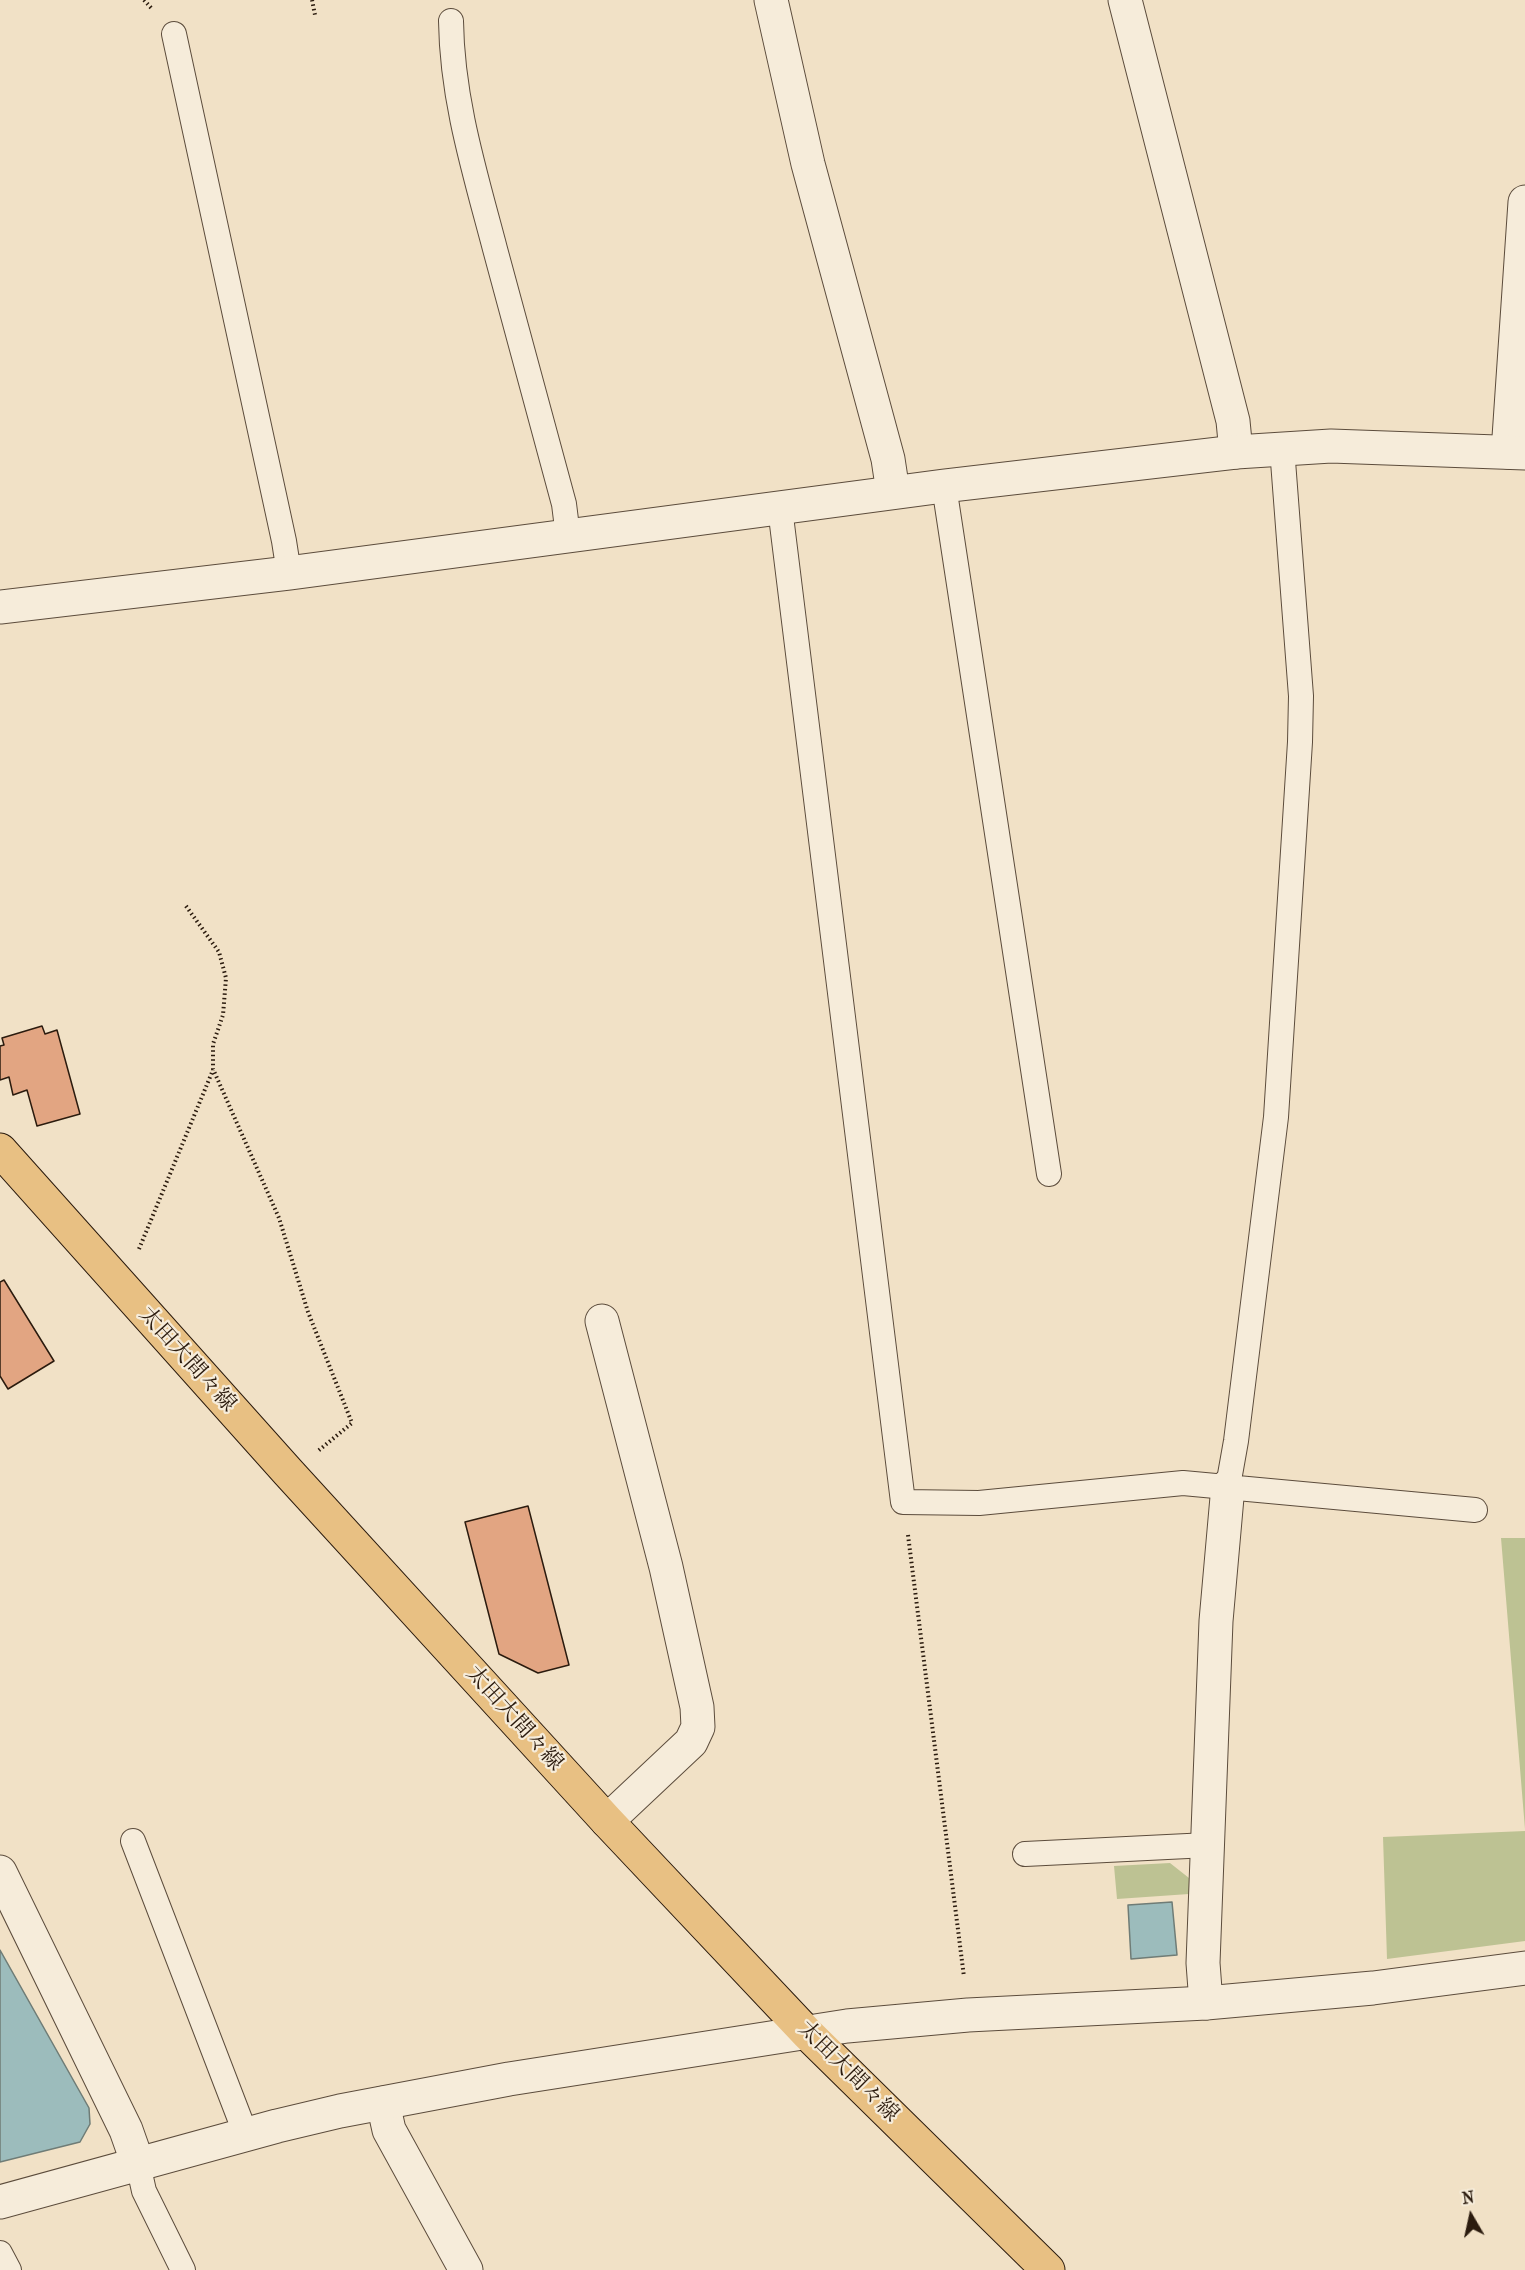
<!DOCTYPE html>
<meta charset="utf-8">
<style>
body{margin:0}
#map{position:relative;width:1525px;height:2270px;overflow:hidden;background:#f1e1c6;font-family:"IM FELL French Canon",serif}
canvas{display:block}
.north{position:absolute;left:1441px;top:2186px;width:60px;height:60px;-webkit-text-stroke:4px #f6ecda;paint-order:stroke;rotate:351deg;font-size:16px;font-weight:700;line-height:24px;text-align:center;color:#2b1b0e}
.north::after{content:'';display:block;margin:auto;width:21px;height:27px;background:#2b1b0e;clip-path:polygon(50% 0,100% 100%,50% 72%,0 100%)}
</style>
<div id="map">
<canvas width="1525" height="2270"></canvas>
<div class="north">N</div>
</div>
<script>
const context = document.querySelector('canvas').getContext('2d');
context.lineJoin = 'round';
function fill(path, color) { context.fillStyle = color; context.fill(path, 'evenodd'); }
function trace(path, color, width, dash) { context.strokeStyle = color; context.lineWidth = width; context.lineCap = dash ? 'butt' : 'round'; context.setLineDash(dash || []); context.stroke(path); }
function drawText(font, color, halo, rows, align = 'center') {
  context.font = font + ' "IM FELL French Canon","Noto Serif JP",serif'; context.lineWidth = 4.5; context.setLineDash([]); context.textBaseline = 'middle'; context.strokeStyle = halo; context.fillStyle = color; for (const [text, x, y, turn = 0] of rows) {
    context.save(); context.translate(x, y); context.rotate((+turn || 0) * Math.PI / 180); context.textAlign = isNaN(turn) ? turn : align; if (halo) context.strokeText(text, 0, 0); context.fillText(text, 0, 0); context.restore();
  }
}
fill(new Path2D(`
 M1501 1538H1525V1829Z
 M1525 1831V1941L1387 1959 1383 1837Z
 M1170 1863 1189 1878V1894L1117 1899 1114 1866Z`), '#bdc293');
const water = new Path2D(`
 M1172 1902 1177 1955 1131 1959 1128 1905Z
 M0 1950 89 2108 90 2124 80 2142 0 2162Z`);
fill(water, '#9cbcbc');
trace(water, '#6f7c76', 1.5);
const building = new Path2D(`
 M42 1026 45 1034 57 1030 80 1114 37 1126 27 1090 13 1095 9 1077 0 1080V1046L4 1045 2 1038Z
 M4 1280 54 1361 8 1389 0 1376V1282Z
 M528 1506 569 1665 538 1673 499 1654 465 1522Z`);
fill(building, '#e2a582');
trace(building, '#2b1b0e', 1.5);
const service = new Path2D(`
 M451 21C452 100 475 173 495 249 518 334 541 419 564 504L568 536
 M174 34 284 541 289 573
 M944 486 1049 1174
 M780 508 903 1502 979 1503 1183 1483 1475 1510
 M1228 1486 1236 1441 1276 1117 1300 742 1301 696 1282 448
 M133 1841 246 2135
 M1025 1854 1208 1845
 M138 2164 144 2191 183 2270
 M0 2253 9 2270`);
const minor = new Path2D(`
 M771 0 808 164 888 459 893 492
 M1125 0 1233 421 1236 452
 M1508 452 1525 202
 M602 1321 666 1567 697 1707 698 1727 691 1742 607 1821
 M0 1872 126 2130 138 2164
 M1206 2003 1203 1963 1216 1621 1228 1486
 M383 2103 389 2130 466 2270`);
const tertiary = new Path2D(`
 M0 607 289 573 944 486 1236 452 1331 446 1525 453
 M0 2202 277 2126 340 2111 509 2079 847 2026 968 2015 1206 2003 1373 1988 1525 1968`);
const primary = new Path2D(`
 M0 1150 288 1472 607 1821 807 2033 1048 2270`);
trace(service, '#5c4c3c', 26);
trace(minor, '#5c4c3c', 35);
trace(tertiary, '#5c4c3c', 35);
trace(primary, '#2b1b0e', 35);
trace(new Path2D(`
 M144 0 153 10
 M312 0 315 15
 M186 906 219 952 226 978 223 1015 213 1044V1069L279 1218 308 1312 352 1423 318 1451
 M139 1249 213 1070
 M908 1535 964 1977`), '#2b1b0e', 4, [1.5, 3]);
trace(service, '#f6ecda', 24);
trace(minor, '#f6ecda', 33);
trace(tertiary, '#f6ecda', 33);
trace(primary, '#e8c083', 33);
drawText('22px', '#2b1b0e', '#f6ecda', [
 ["太田大間々線",187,1360,48],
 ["太田大間々線",514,1719,48],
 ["太田大間々線",848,2072,45]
]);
</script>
